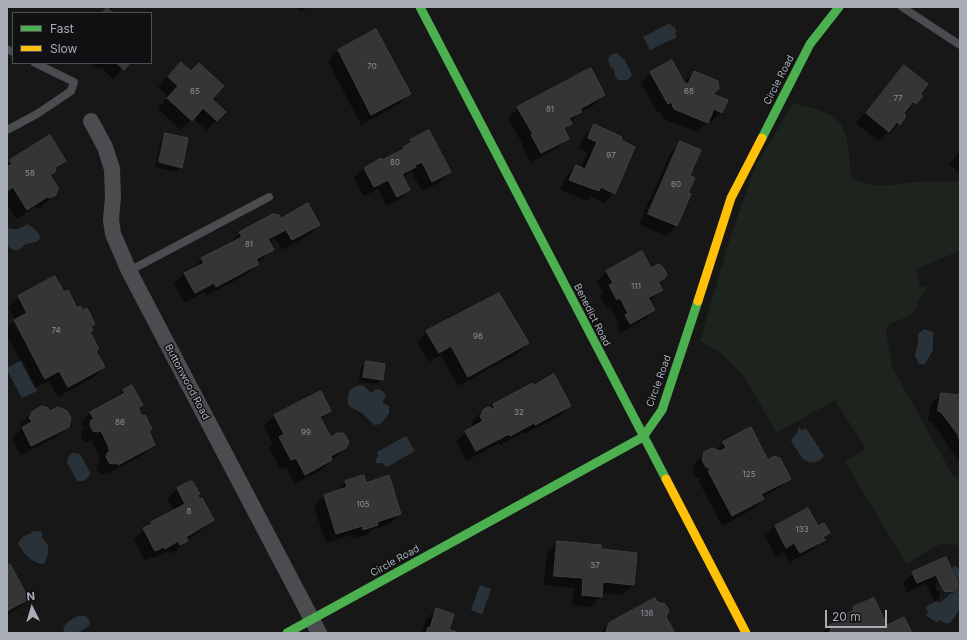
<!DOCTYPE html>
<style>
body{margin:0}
#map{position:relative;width:967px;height:640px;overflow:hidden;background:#171717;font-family:Inter,sans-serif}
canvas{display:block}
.frame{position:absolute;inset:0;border:8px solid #a8adb8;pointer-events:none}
.legend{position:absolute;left:12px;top:12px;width:140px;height:52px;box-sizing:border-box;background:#111113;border:1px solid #4d4f55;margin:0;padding:5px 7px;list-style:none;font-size:12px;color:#a8adb8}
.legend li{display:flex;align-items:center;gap:8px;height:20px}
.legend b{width:20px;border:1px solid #4d4f55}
.north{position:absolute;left:12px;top:588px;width:40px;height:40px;-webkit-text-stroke:3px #111113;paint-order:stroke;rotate:355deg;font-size:11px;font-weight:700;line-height:16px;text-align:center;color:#a8adb8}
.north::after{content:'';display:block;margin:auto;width:14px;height:18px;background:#a8adb8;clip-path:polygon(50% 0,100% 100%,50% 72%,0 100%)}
.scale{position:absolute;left:825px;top:610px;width:62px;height:18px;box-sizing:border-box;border:2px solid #a8adb8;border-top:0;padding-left:5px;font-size:12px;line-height:14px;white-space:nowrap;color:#a8adb8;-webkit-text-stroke:3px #111113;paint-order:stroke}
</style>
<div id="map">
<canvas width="967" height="640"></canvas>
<div class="frame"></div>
<ul class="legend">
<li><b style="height:5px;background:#4caf50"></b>Fast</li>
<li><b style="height:5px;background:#ffc107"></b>Slow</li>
</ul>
<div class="north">N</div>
<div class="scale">20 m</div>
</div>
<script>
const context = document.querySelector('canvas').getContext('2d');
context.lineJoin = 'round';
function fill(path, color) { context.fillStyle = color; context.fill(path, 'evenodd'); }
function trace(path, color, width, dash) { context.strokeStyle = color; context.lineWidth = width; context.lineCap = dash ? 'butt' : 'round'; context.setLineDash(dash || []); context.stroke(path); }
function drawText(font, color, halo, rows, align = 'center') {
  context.font = font + ' Inter,sans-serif'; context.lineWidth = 3; context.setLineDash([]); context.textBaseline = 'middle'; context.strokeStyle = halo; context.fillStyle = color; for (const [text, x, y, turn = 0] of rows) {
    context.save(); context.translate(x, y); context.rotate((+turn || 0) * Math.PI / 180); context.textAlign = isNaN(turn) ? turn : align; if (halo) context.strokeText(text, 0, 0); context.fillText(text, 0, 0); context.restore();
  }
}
fill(new Path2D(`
 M793 103C809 107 837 112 844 130 849 144 849 161 851 176 872 192 894 183 917 182 931 181 946 182 960 181V251L916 269 920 287H926L912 315 889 324 886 332 892 367 952 474 960 481V545L940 544 906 564 845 462 866 449 835 400 777 433 743 375 721 353 700 341 728 245 754 169Z`), '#1d241e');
fill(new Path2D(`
 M670 23 672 27 674 26 677 32 675 33 677 37 650 50 643 37Z
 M617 53 624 59 632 75C628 81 625 81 618 80L615 76 614 69 610 66 608 58 612 54Z
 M27 224C32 226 47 237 36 242 33 243 29 243 26 244 22 247 20 251 15 250 12 250 9 247 7 245V228C15 230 20 230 27 224Z
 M924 329 933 332V350L925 364H919L915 356 918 343V334Z
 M22 360 37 391 22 398 7 370V368Z
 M362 385 372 393 374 390 379 389 384 392 386 396 382 402 389 406V413L381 424 374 425 362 413 349 406C346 395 349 386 362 385Z
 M798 427 802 430 806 428 824 456 819 461 810 463 803 459 791 441 795 435 798 432Z
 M406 436 415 451 387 467 382 463H376V459L378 456 377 452Z
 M72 453 80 454 90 472V475L84 481H77L67 462 68 457Z
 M33 531 42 532V538L48 545V555L44 564C32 564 24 553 18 544 21 538 23 535 30 534Z
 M955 566 958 568 960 573V609C956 613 955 618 950 623H945L939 620 938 623 926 616 928 611 925 608C930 603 936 603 940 597V592L936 590V583L938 581 941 589 944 593H953L958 590 959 582 952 568Z
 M480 585 491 589 482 615 471 610Z
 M78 616H85C89 619 91 621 89 626L78 633H64C61 624 71 620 78 616Z`), '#2a3239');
fill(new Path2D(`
 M298 7H309L300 12Z
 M376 31 409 94 399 104 361 125 328 61 338 51Z
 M92 63H129L113 79 100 67 98 69Z
 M904 66 918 94 921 96 904 115 905 116 899 124 889 134 887 132 878 141 856 123 894 76Z
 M694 72 712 94 721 112 711 122 708 121 697 132 664 119 660 112 658 113 641 83 651 73 683 83Z
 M171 73 211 99 217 120 207 130 193 118 181 130 158 109 168 97 158 87Z
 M604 95 594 105 579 113 570 122 571 124 564 131 568 138 558 148 531 162 522 146 523 145 508 118 518 108Z
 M594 126 614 193 604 203 591 197 588 201 560 190 566 177 576 166 581 168 588 152 578 148 584 136Z
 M166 134 181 167 176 172 155 167 161 139Z
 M411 141 450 172 440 182 422 191 411 171 410 172 403 178 409 190 399 200 386 206 378 189 364 196 354 178 364 168 382 162 398 153Z
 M681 142 687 194 690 195 676 226 666 236 639 224 671 152Z
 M960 151V173L949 165Z
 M11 161H64L50 176 55 194 45 204 39 208 36 207 16 219 7 204V164Z
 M281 220 319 225 309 235 282 250 276 239 269 242 273 249 263 259 257 263V264L247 274 206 296 204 292 185 303 174 284 184 274 192 270 202 259 230 244V243L240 233Z
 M650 269 664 277 658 284 661 290 649 301 654 310 643 320 620 333 616 326 619 324 610 307 607 309 600 296 603 293 597 281 607 271Z
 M64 294 77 309 94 324 91 327 89 333 98 349 95 352 104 367 94 377 58 397 49 381 35 388 7 336V328L15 320 8 307 18 297Z
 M427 332 528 343 518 353 458 386 441 355 429 362 417 342Z
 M366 362 382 379 377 384 359 382 361 367Z
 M532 384 570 406 560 416 524 434 523 433 500 445 499 443 466 461 456 442 466 432 471 429 473 421 483 410 490 408 493 405Z
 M131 387 141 405 137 409 154 444 144 454 107 474 106 472 103 474 99 473 96 467 100 461V458L91 440 88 442 83 441 81 436V431L84 429 81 422 91 412 114 400 123 391Z
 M320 392 330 411 321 420 331 439 346 448 321 470 295 484 286 467 281 470 269 448 273 444 264 426 274 416Z
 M941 394 960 396V463L931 421H928L931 404Z
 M32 412 68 427 57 437 21 455 12 438 21 430 20 428 22 423Z
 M751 429 768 461 789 478 779 488 762 497 763 499 753 509 722 526 699 482 701 479 696 477 693 471 695 463 705 453 716 450 723 443Z
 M346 482 366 484 400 514 390 524 371 530 367 535 353 539 351 535 326 543 314 506 324 496 336 492Z
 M177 489 198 494 197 495 212 520 202 530 186 540 177 550 170 554 168 551 154 558 153 557 145 561 134 539 151 523 174 511 167 499Z
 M807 509 817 527 828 533 813 550 790 562 784 552 776 557 765 536 775 526Z
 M558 542 600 550 633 585 623 595 601 593V596L591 607 572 605 574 588 544 585 547 552Z
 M945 558 956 588 946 598 941 602H935L926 584 907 592 903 583 913 573Z
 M7 567 28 599 18 609 7 615Z
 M656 603 673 633H600L609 624Z
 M854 608 886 626 911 633H822L829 626 840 621Z
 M437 609 447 630 455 633H422L426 619Z`), '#0007');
const building = new Path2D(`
 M107 8 113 13H102Z
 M376 29 411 94 371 115 338 50Z
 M672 60 684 82 688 84 694 71 718 81 719 89 713 94 728 100 722 113 714 109 708 123 674 109 671 102 668 104 650 72Z
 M181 62 191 71 199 63 224 86 212 99 226 112 217 121 203 108 192 121 167 98 178 86 168 77Z
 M117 63H130L124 70Z
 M904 65 928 84 920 94 923 96 916 104 913 102 904 113 906 116 900 125 897 122 889 132 866 113Z
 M591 68 605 95 580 109 582 112 569 118 572 124 564 128 569 139 541 153 531 135 533 134 517 107Z
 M594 124 622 137 621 140 635 147 615 194 601 187 599 191 569 180 576 165 585 169 597 142 588 138Z
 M429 130 451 172 432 182 422 162 415 165 416 167 402 174 410 190 397 197 388 180 374 187 364 168 381 158 382 160 404 149 403 147 412 142 410 140Z
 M165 133 188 138 182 168 159 162Z
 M50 135 66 161 56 167 55 172 50 175 59 189 57 191 56 195 50 198 47 197 27 210 13 187 7 191V167L12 164 10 160Z
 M680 141 701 150 690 175 695 178 688 193 691 194 677 226 648 214Z
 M308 203 320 225 292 240 286 230 268 239 274 250 256 259 259 264 216 287 214 283 195 293 184 273 204 263 201 258 242 237 239 232 273 214 279 215 281 218Z
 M642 251 651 268 658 264 662 266 667 274 665 278 658 282 663 290 648 298 655 310 630 324 625 315 628 313 620 298 617 300 609 285 613 283 606 271Z
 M55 276 64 292 68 290 77 308 80 306 83 310 87 308 95 324 91 326 93 330 90 332 99 349 96 351 105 367 68 387 59 371 45 379 14 320 27 313 18 296Z
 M499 293 529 343 468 377 451 346 439 353 426 331Z
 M366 361 385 364 383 380 363 377Z
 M554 374 571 406 535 425 534 423 510 436 509 434 476 451 465 431 483 421 480 417 483 410 488 407 495 409 493 404 533 383 534 385Z
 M132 385 143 405 138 408 142 416 145 415 152 429 149 431 155 445 118 465 117 463 114 464 109 463 106 456 108 452 110 451 108 448 109 447 101 431 98 432 93 431 90 425 91 420 94 419 90 412 125 393 123 390Z
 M321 391 331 411 320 417 331 437 337 433H343L346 436 349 442 346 448 331 456 332 460 305 475 296 458 291 460 279 437 284 434 274 415Z
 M941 393 960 395V440L958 437 959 436 941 412 938 411Z
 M42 406 48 408 50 411 58 407 67 411 71 418 69 427 31 446 22 427 32 422 29 418 32 412Z
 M751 427 768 460 774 456 780 458 791 479 761 494 764 499 732 516 708 471 711 469 706 467 702 460 704 452 712 448 720 451 726 448 723 442Z
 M364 475 366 483 389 475 401 514 377 522 378 525 363 530 362 526 336 534 324 495 347 487 345 481Z
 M191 481 193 482 200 494 197 495 200 499 202 498 214 520 186 537 188 541 180 545 178 541 165 549 164 547 155 551 143 528 152 524 151 522 185 504 177 488Z
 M808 508 818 526 824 523 830 533 823 537 825 540 800 553 794 543 786 548 775 526Z
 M557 541 601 545V549L637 553 634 585 603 582 602 597 582 595 583 578 554 576Z
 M946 557 958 583 957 589 955 591 945 592 943 590 936 575 917 583 912 572Z
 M10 564 29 599 7 611V566Z
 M655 598 657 602 665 604 669 610 666 617 675 633H608L606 631 609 623Z
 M874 598 887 625 904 617 912 633H828L831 630 829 625 846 617 845 614 854 610 853 607Z
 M436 608 454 614 449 630 457 632 456 633H426L428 627 430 628Z`);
fill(building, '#353536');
trace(building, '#3f4043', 1);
trace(new Path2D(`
 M902 7 960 45
 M7 49 13 52
 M7 130 37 114 71 91 74 82 35 63
 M129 271 269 197`), '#4b4c50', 8);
trace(new Path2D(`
 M91 121 105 147 112 169 113 196 111 220 113 234 129 271 319 633`), '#4b4c50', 16);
trace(new Path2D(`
 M420 7 666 479
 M762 138 810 44 839 7
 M287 633 643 437 662 410 698 301`), '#4caf50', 9);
trace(new Path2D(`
 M698 301 731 198 762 138
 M666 479 746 633`), '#ffc107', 9);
drawText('8px', '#8b8f98', null, [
 ["70",372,67],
 ["65",195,92],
 ["68",689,92],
 ["77",898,99],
 ["81",550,110],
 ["97",611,156],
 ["80",395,163],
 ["58",30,174],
 ["60",676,185],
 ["81",249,245],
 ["111",636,287],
 ["74",56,331],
 ["96",478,337],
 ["32",519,413],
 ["86",120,423],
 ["99",306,433],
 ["125",749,475],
 ["105",363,505],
 ["8",189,512],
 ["133",802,530],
 ["37",595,566],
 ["136",647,614]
]);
drawText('10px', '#a8adb8', '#111113', [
 ["Circle Road",779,80,-63],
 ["Benedict Road",592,315,63],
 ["Circle Road",659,381,-70],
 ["Buttonwood Road",187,382,62],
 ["Circle Road",395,561,-29]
]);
</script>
